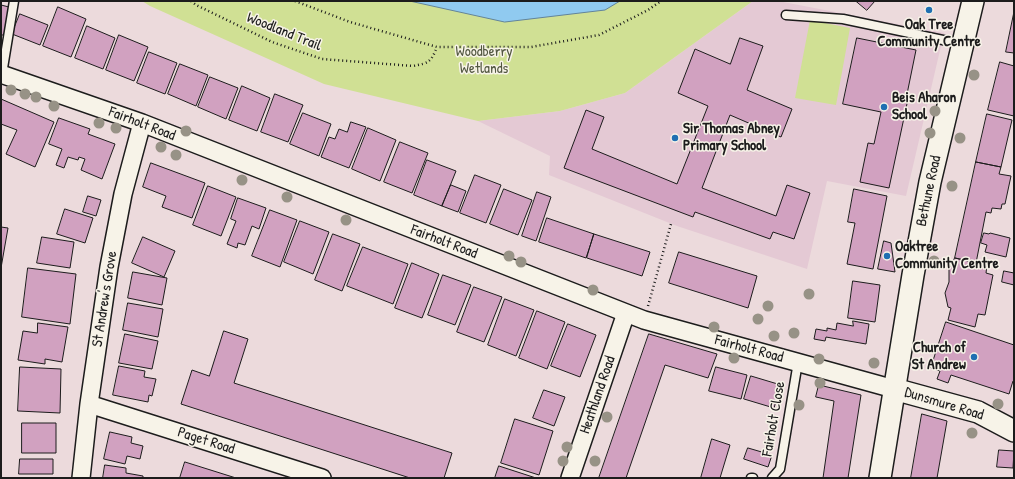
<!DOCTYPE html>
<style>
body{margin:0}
#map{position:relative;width:1015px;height:479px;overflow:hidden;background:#ecdadc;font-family:"Patrick Hand",sans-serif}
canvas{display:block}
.frame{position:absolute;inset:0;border:2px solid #1c1c1c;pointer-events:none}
</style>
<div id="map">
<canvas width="1015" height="479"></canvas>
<div class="frame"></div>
</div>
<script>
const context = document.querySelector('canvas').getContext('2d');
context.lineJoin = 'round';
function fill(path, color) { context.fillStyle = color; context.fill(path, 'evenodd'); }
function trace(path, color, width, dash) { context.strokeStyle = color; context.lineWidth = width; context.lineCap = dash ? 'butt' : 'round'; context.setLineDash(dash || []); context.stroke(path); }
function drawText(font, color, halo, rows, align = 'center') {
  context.font = font + ' "Patrick Hand",sans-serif'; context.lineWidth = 3; context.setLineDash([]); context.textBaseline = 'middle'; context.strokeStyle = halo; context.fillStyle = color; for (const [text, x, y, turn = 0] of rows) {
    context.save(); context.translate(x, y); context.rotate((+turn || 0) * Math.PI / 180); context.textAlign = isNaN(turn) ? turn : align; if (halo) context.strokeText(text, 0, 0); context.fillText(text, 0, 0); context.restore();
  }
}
fill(new Path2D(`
 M753 1H778L944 33 906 196 827 181 807 269 677 226 549 175 550 156 478 121 560 111 625 93Z`), '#e4c9d4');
fill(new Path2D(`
 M142 1H753L625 93 560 111 478 121 324 84 150 6Z
 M810 20 850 28 836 105 795 98Z`), '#d0e094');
const water = new Path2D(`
 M410 1H620L605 10 505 22Z`);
fill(water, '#90caf0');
trace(water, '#62849b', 1);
const building = new Path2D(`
 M856 1H875L867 10Z
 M1 5 9 7 5 35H1Z
 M58 7 86 19 71 57 43 46Z
 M1014 12V53L1006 52Z
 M20 14 48 25 40 45 12 34Z
 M87 26 115 38 103 69 75 58Z
 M119 35 148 47 134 81 106 70Z
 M740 38 763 46 747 90 792 109 781 137 730 115 702 188 776 216 787 185 810 193 794 239 773 232 770 239 695 212 693 217 564 168 586 110 604 117 592 149 677 184 708 106 678 93 695 49 730 64Z
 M857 38 916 50 906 99H908L889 188 860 182 868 143 874 144 881 112 843 104Z
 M149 52 177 63 165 94 137 83Z
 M1000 62 1014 66V116L988 110Z
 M180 64 208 75 196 106 168 94Z
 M210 77 238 88 226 119 198 107Z
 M242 86 270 98 257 131 229 120Z
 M275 94 303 105 288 142 261 132Z
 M1 99 54 122 35 167 6 154 17 130 1 124Z
 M303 113 331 124 319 156 290 144Z
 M987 114 1012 120 1001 167 976 162Z
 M59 118 90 129 88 134 115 144 102 179 81 170 85 159 79 157 78 160 68 157 64 168 56 165 62 149 49 144Z
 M351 122 366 127 349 168 321 157 329 137 335 139 339 129 347 132Z
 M368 128 396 140 380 181 352 169Z
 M400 142 428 153 412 193 384 182Z
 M427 160 456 171 442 206 414 195Z
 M976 162 1001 167 999 174 1011 176 1005 204H1002L1001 209 992 208 991 213 986 212 976 263 955 258Z
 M151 163 205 183 192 218 162 207 166 196 143 187Z
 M475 175 501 185 486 223 460 213Z
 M451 185 466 191 458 212 442 206Z
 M208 186 236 197 221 236 193 225Z
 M504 189 532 200 518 235 490 224Z
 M854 189 887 196 873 269 847 264 855 223 848 222Z
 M537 192 551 197 536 241 522 236Z
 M88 196 101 200 96 216 83 212Z
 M238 198 266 208 259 229 252 226 245 245 238 243 237 248 227 244 236 221 231 219Z
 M65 209 93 218 85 243 57 234Z
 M270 210 297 220 280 267 252 256Z
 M547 218 594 234 586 258 539 242Z
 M300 221 329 232 313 274 284 262Z
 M1 227 8 228 1 268Z
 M984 233 989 234 990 233 1010 238 1006 257 985 252 987 245 981 243Z
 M333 234 360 244 342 291 315 280Z
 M594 234 650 252 642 276 587 258Z
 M42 237 74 242 70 268 37 263Z
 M143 237 175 251 164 277 132 263Z
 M884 241 891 243 895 272 878 269Z
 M363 247 408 264 393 304 347 286Z
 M679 252 757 276 748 308 669 283Z
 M955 258 987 265 986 273 993 275 985 315 978 314 975 327 948 320 951 308 948 307 945 293 949 282V269Z
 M412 263 439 274 422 318 395 308Z
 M28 268 76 274 70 324 22 317Z
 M1004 271 1014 273V285L1002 282Z
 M133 272 167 278 162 305 128 298Z
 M443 275 471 285 455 325 428 315Z
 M853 281 880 285 875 322 848 318Z
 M474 287 502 297 484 342 457 332Z
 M505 299 534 310 516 356 488 345Z
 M128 303 163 309 158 337 123 330Z
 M537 311 565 322 547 369 519 358Z
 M853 321 869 324 866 344 826 337 825 341 814 339 816 329 827 331V328L836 330 837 323 853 326Z
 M946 322 1014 345V381H1013L1009 394 951 375 948 383 937 379 940 371 931 368Z
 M38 323 68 327 62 362 45 359V364L18 360 23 331 37 333Z
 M568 324 596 335 580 377 551 366Z
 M224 331 248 339 234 383 452 453 444 478H410L181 404 192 370 209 376Z
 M125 334 158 341 152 369 119 363Z
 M649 334 717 354 708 378 665 365 626 478H599Z
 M119 366 145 371 144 377 156 379 152 396 149 395 148 402 113 395Z
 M20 367 61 369 60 413 18 411Z
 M716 367 747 375 741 399 709 391Z
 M751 376 781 385 774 408 744 399Z
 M819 385 861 395 848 478H823L834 401 816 397Z
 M544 390 565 397 554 426 533 418Z
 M922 414 947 421 937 478H911Z
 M515 419 553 431 539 475 501 463Z
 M22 423H56V453H22Z
 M110 432 132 437 131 443 143 446 140 459 127 456 125 464 104 459Z
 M712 439 730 445 720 478H701Z
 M748 448 772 455 768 467 744 459Z
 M999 450 1014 451 1013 468 997 467Z
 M20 459H53V474H19Z
 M185 462 236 478H180Z
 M105 465 126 468V473L143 476V478H103Z
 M499 466 536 478H495Z`);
fill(building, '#d1a1c0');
trace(building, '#1c1c1c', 1);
const service = new Path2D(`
 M786 15 843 19 962 44
 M2 74 14 1
 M751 478H753
 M772 478 780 469 798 362`);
const minor = new Path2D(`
 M1 74 142 123 644 320 894 389
 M89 404 322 478
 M81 478 89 404 109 267 123 194 142 123
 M570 478 626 313`);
const tertiary = new Path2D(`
 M894 389 978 412 1014 431
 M880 478 913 275 930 182 973 1`);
trace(service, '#1c1c1c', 11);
trace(minor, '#1c1c1c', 20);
trace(tertiary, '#1c1c1c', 24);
trace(new Path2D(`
 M191 1 196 5 272 42 322 59 413 66C429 63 431 62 437 47
 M295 1 350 22 437 47H531L599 35 648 10 661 1
 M648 306 671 224`), '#1c1c1c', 2.5, [1, 3]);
trace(service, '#f7f3e8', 8);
trace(minor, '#f7f3e8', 17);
trace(tertiary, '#f7f3e8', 21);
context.fillStyle = '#979286';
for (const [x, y] of [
 [974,75],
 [11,90],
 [25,94],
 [36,97],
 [54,106],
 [935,111],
 [99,123],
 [116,128],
 [186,131],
 [930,133],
 [960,138],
 [161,147],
 [176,155],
 [242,180],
 [952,186],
 [287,197],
 [346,220],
 [509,256],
 [934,261],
 [521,262],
 [593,290],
 [809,294],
 [768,306],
 [758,319],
 [714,327],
 [794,333],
 [774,336],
 [734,358],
 [819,359],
 [874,363],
 [820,383],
 [998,404],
 [799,405],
 [607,417],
 [972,433],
 [567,447],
 [563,461],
 [595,461]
]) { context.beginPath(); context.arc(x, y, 5.5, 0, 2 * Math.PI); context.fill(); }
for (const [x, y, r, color] of [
 [929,10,4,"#1f6fb2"],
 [884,107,4,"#1f6fb2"],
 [675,138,4,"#1f6fb2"],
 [887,256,4,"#1f6fb2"],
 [974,357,4,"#1f6fb2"]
]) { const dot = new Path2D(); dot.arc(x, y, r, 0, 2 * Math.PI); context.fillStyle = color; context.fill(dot); trace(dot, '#f7f3e8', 1.5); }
drawText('bold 15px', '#1c1c1c', '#f7f3e8', [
 ["Oak Tree",929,25,"center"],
 ["Community Centre",929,42,"center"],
 ["Beis Aharon",892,98],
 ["School",892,115],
 ["Sir Thomas Abney",683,129],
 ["Primary School",683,146],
 ["Oaktree",895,247],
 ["Community Centre",895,264],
 ["Church of",966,348,"right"],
 ["St Andrew",966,365,"right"]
], 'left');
drawText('15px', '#1c1c1c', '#f7f3e8', [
 ["Woodland Trail",284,32,22],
 ["Fairholt Road",142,124,21],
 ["Bethune Road",929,191,-78],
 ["Fairholt Road",444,242,21],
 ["St Andrew's Grove",105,299,-81],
 ["Fairholt Road",749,349,15],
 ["Heathland Road",598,395,-71],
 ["Dunsmure Road",944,404,17],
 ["Fairholt Close",774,419,-80],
 ["Paget Road",206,441,18]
]);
drawText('15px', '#525740', '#f7f3e8', [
 ["Woodberry",484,52],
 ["Wetlands",484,69]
]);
</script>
